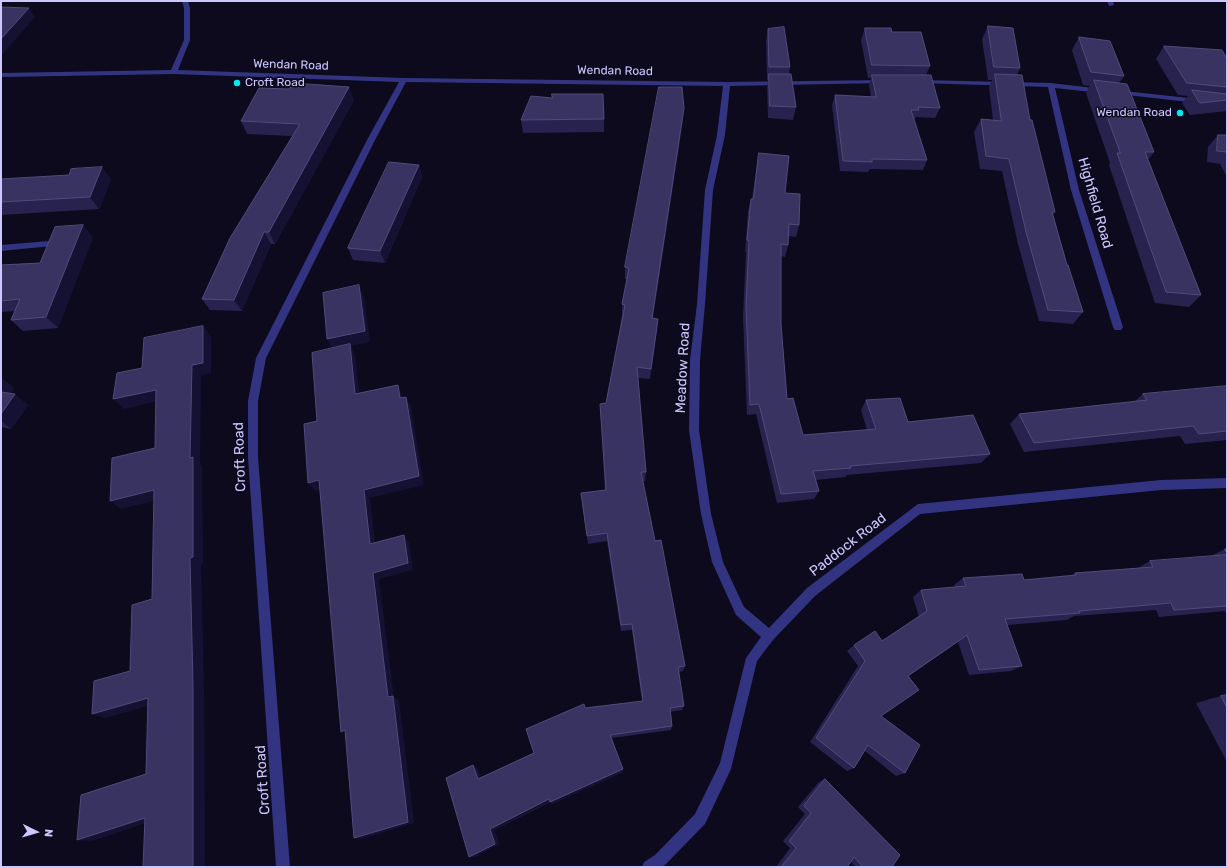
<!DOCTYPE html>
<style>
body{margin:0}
#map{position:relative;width:1228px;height:868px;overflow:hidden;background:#0d0a1e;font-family:Rubik,sans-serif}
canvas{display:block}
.frame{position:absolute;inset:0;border:2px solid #cbc8ff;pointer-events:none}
.north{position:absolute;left:16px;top:812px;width:40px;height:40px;-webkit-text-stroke:3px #0d0a1e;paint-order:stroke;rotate:95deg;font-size:11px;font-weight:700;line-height:16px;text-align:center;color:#cbc8ff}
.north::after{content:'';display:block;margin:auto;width:14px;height:18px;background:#cbc8ff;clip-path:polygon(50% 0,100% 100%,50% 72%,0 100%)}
</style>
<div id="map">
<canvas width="1228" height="868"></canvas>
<div class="frame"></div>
<div class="north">N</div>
</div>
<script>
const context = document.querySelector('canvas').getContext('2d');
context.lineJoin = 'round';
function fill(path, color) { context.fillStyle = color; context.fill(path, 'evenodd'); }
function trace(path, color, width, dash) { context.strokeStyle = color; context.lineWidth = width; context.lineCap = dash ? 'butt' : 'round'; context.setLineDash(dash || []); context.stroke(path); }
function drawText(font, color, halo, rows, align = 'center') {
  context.font = font + ' Rubik,sans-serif'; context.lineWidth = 3; context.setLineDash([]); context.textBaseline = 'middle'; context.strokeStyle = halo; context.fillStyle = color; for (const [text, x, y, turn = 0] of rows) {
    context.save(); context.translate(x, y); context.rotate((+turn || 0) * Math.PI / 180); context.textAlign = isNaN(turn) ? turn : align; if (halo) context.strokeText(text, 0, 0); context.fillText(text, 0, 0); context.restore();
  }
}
fill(new Path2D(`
 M182 1H188L190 8V40L178 70 404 78 727 82 885 80V82L883 83 730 86 725 135 713 190 705 304 700 360 699 430 711 514 723 562 744 607 769 628 807 588 918 504 1161 480 1227 478V488L1161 490 920 514 815 596 773 640 757 661 731 769 705 824 665 865 661 867H642L644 862 655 855 695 814 720 763 746 658 761 637 736 615 712 562 701 514 689 430 690 360 697 304 705 190 717 135 723 86 406 82 375 140 266 358 258 401V457L290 867H276L248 457V401L256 358 367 140 399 82 174 74 1 77V73L171 70 184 40V8Z
 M1107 1H1113L1114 5 1109 6Z
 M921 80 1051 83 1102 89V93H1100L1055 88 1079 190 1123 327 1121 330H1115L1113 327 1071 190 1048 87 919 83V81Z
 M1115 90 1198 99 1202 101 1198 103 1118 94 1114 92Z
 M49 241 53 244 52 246 1 251V245Z`), '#323481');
fill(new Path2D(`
 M988 26 1020 68 1017 75 1030 120 1055 212 1053 214 1067 265 1083 312 1073 324 1039 321 1018 244 1002 171 980 169 974 132 981 119 993 120 989 87 992 80H988L982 39Z
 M865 28 892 32 930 66 926 75 940 108 935 118 916 117 914 120 927 160 923 170 870 169 868 172 840 171 832 105 835 95 871 97 869 85 871 78H868L861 40Z
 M768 29 790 67 789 74 796 107 793 120 768 118 767 87 768 80H767L766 41Z
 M1079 37 1124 76 1119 83 1154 152 1148 160 1201 295 1189 307 1155 303 1109 165 1110 163 1086 93 1090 86 1083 85 1072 50Z
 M1164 46 1227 59V111L1190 115 1182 103 1188 96 1178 95 1156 59Z
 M354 100 275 244H271L242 311 210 310 202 299 292 136 247 134 241 121Z
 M604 119V132L523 133 521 120Z
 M683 120 653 318 658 319 657 330 650 379 638 378 646 472 645 481H643L655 541 685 666 683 671 679 672 684 706 682 710 670 712 672 726 671 730 612 738 623 772 552 804 550 802 494 830 499 844 474 857 477 768 481 778 534 753 585 708 642 701 632 630 621 631 607 541 588 544 581 493 605 490 600 404 606 403 622 316V304L627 279H625V267Z
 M1218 135H1227V177L1220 164 1207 162 1208 147Z
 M759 153 785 193 799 225 796 237 789 236 788 245 785 257 781 256V324L787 399 803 435 867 430 861 410 866 400 908 422 990 454 981 463 847 475 845 477 816 480 819 491 814 499 777 503 756 414 747 415 743 317 746 252H745L748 211 751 199H752L757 165Z
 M419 165 422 177 385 263 353 260 348 248Z
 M1 179H111L99 209 1 215Z
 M93 237 58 328 23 331 11 320 14 311 1 312V265L40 263Z
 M1 378 14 388 10 394 28 405 11 429 1 427Z
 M1227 386V440L1185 444 1180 436 1024 452 1010 424 1019 414 1134 402 1143 394Z
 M1225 549H1227V616L1225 611 1159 617 1156 610 1074 616 1067 620 1007 625 1022 666 1011 671 969 675 958 642 908 676 881 716 905 773 896 776 865 751 854 768 847 771 810 742 858 666 847 651 854 645 882 641 919 617 913 597 921 590 955 587 954 585 963 578 1024 580 1070 576 1075 573 1138 568 1150 561 1209 557Z
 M1227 695V762L1196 703 1221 696Z
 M825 779 892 867H856L851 862 847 867H776L790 848 783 841 805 814 798 807 819 782Z`), '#27224e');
fill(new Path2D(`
 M29 8 35 17 1 56V39Z
 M349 87 354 100 275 244 269 232Z
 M684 108 683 120 651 329 652 318Z
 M419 165 422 177 385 263 380 251Z
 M102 167 111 179 99 209 90 197Z
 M83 225 93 237 58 328 46 317Z
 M264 232 271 244 242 311 234 300Z
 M359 285 364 297 370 342 351 346 355 355 361 404 327 339Z
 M658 319 657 330 650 379 651 369Z
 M203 326 211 337V373L201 375 200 464 202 466 203 564 201 565 204 689 205 867H193L190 558V458L192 365Z
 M1 378 14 388 5 402 1 399Z
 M398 385 402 395 404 408 400 398Z
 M156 390 166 399 124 409 113 399Z
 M15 394 28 405 11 429 1 421V414Z
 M406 397 411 406 424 485 370 498 376 551 370 544 364 490Z
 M319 480 326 489 315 491 308 483Z
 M154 490 165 498 121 509 110 501Z
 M404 535 409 543 413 570 379 579 394 697 399 700 414 823 362 839 354 838 388 697 373 573Z
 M148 698 161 702 106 718 92 714Z
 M473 765 477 768 482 782 478 779Z
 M623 769V772L552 804 550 802Z
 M549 799 551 801 494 830 499 844 474 857H469L490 829Z
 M145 818 158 819 92 841 77 840Z`), '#151133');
const building = new Path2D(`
 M1 7 29 8 1 39Z
 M988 26 1013 28 1020 68 994 67Z
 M784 27 790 67H769L768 29Z
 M865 28H891L892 32H921L930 66 872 65Z
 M1079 37 1110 41 1124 76 1091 72Z
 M1164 46 1222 50 1227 59V87L1187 83Z
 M769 74H791L796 107 770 106Z
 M995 74 1022 75 1030 120H1032L1055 212H1052L1067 265H1068L1083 312 1048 310 1026 232 1009 159 986 156 981 119 1001 121Z
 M872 75H931L940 108 918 107 919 110H911L927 160 872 159V162L843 161 835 95 876 97Z
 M1094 80 1127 84 1154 152H1145L1201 295 1166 292 1117 153H1120Z
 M293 83 349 87 269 232H264L234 300 202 299 230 238 300 124 241 121 259 88 289 89Z
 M659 87H682L684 108 652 318 658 319 651 369 637 367 646 472H641L655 541 661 540 685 666 678 667 684 706 670 708 672 726 610 735 623 769 550 802 549 799 490 829 495 844 469 857 446 778 473 765 478 779 534 753 526 729 584 704 585 708 643 701 632 624 621 625 607 533 587 536 581 493 606 490 600 404 606 403 625 305 622 304 629 268 625 267Z
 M1192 90 1227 94V100L1200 103Z
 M552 94H603L604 119 521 120 531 96 552 98Z
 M1218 135H1227V152L1217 151Z
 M759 153 789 156 785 193 800 194 799 225 789 224 788 245 781 244V324L787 399 793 398 803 435 876 429 866 400 900 398 908 422 973 415 990 454 850 466 851 468 813 471 819 491 781 494 759 404 750 405 746 306 749 241 747 240 751 199H753Z
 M389 162 419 165 380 251 348 248Z
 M102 167 90 197 1 202V179L69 175 71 169Z
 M83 225 46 317 11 320 20 299 1 301V265L40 263 55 227Z
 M359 285 365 331 327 339 323 293Z
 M203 326V363L192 365 190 458 193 457V557L190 558 193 685V867H143L145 818 77 840 81 795 146 774 148 698 92 714 94 681 130 671 132 605 152 599 154 490 110 501 112 458 155 448 156 390 113 399 117 373 142 368 144 338Z
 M350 344 355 394 398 385 400 398 406 397 419 476 364 490 370 544 404 535 408 563 373 573 388 697 393 696 408 822 354 838 345 730 341 732 319 480 308 483 304 424 317 421 312 353Z
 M1227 386V431L1199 434 1193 426 1034 443 1019 414 1147 400 1143 394Z
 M1 392 15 394 1 414Z
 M1225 549H1227V553Z
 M1227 555V606L1174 610 1171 603 1079 611 1080 613 1005 619 1022 666 979 670 967 635 908 676 919 690 881 716 920 745 905 773 868 745 854 768 816 738 865 661 854 645 875 631 882 641 927 611 921 590 966 586 963 578 1022 574 1024 580 1076 575 1075 573 1153 567 1150 561Z
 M1227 695V708L1221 696Z
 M825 779 900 855 892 867H863L854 857 847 867H781L796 848 789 841 811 813 804 806Z`);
fill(building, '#393361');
trace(building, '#504b7a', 1);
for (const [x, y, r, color] of [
 [237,83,4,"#00e9f3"],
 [1180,113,4,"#00e9f3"]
]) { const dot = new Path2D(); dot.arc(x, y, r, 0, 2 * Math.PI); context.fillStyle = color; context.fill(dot); trace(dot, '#0d0a1e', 1.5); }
drawText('12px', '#cbc8ff', '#0d0a1e', [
 ["Wendan Road",291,65,2],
 ["Wendan Road",615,71,1]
]);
drawText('12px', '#cbc8ff', '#0d0a1e', [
 ["Croft Road",245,83],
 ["Wendan Road",1172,113,"right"]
], 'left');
drawText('14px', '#cbc8ff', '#0d0a1e', [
 ["Highfield Road",1095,203,74],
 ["Meadow Road",683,368,-87],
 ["Croft Road",240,457,-92],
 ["Paddock Road",848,545,-38],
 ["Croft Road",263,780,-94]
]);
</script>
